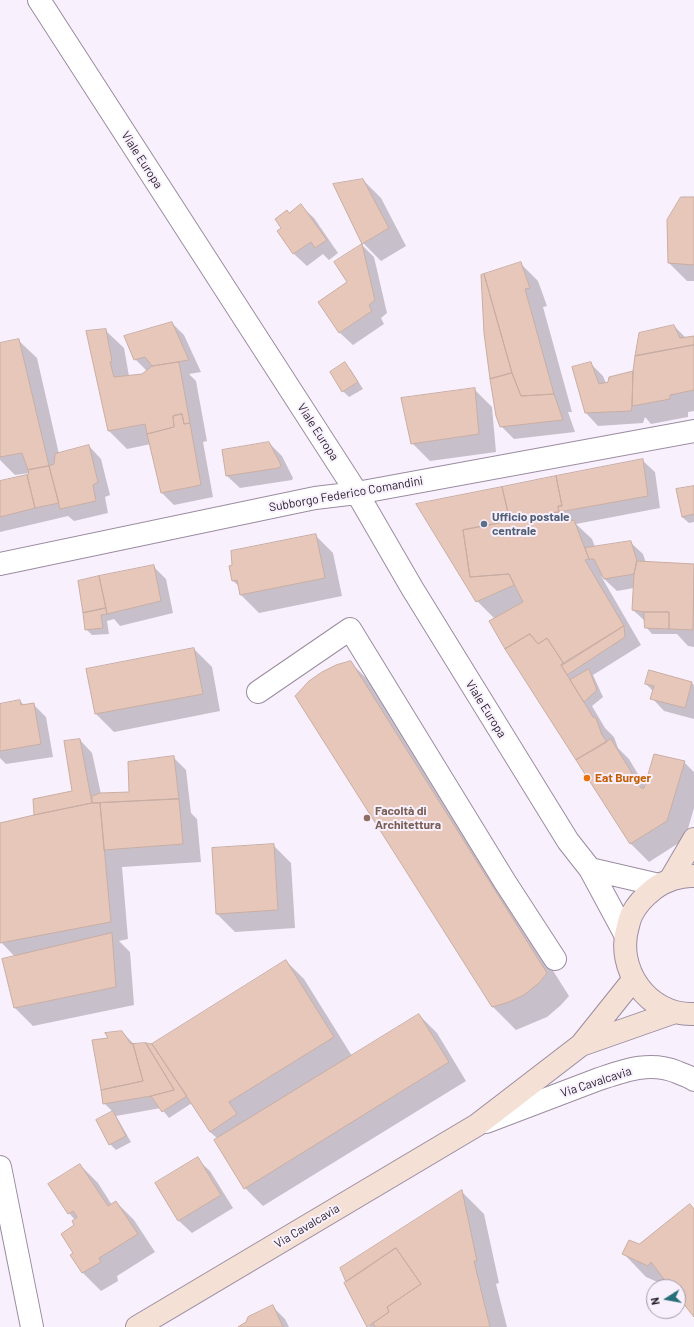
<!DOCTYPE html>
<meta charset="utf-8">
<style>
body{margin:0}
#map{position:relative;width:694px;height:1327px;overflow:hidden;background:#f9f0fd;font-family:Barlow,sans-serif}
canvas{display:block}
.north{position:absolute;left:646px;top:1279px;width:40px;height:40px;box-sizing:border-box;background:#f9f0fd;border:1px solid #a39ca7;border-radius:50%;rotate:259deg;font-size:11px;font-weight:700;line-height:16px;text-align:center;color:#221d25}
.north::after{content:'';display:block;margin:auto;width:14px;height:18px;background:#266e79;clip-path:polygon(50% 0,100% 100%,50% 72%,0 100%)}
</style>
<div id="map">
<canvas width="694" height="1327"></canvas>
<div class="north">N</div>
</div>
<script>
const context = document.querySelector('canvas').getContext('2d');
context.lineJoin = 'round';
function fill(path, color) { context.fillStyle = color; context.fill(path, 'evenodd'); }
function trace(path, color, width, dash) { context.strokeStyle = color; context.lineWidth = width; context.lineCap = dash ? 'butt' : 'round'; context.setLineDash(dash || []); context.stroke(path); }
function drawText(font, color, halo, rows, align = 'center') {
  context.font = font + ' Barlow,sans-serif'; context.lineWidth = 4; context.setLineDash([]); context.textBaseline = 'middle'; context.strokeStyle = halo; context.fillStyle = color; for (const [text, x, y, turn = 0] of rows) {
    context.save(); context.translate(x, y); context.rotate((+turn || 0) * Math.PI / 180); context.textAlign = isNaN(turn) ? turn : align; if (halo) context.strokeText(text, 0, 0); context.fillText(text, 0, 0); context.restore();
  }
}
fill(new Path2D(`
 M363 180 381 198 406 246 381 261 363 243Z
 M694 198V281H687L669 263Z
 M301 206 314 218 338 253 329 260 323 254 307 266 294 254 278 231 283 228 289 214Z
 M362 245 374 257 387 313 381 318 384 324 353 345 340 333 319 302 348 282Z
 M520 263 538 281 547 306 543 307 572 412H568L575 432 514 439 501 426Z
 M172 323 184 335 201 372 189 374 196 381 207 441 203 442 213 497 174 505 161 492 151 444 127 449 109 431 105 330 124 348 129 376 142 375 147 371 135 359Z
 M674 326 686 338 694 337V411L688 412V417L651 424 645 417 643 423 598 426 586 413 590 363 603 376 606 383 634 372Z
 M18 340 37 358 59 454 89 446 101 459 110 495 105 497 108 513 74 521 68 516 0 532V482L30 475V473L15 475 0 460V344Z
 M345 364 351 370 363 389 349 397 343 391Z
 M474 389 492 407 496 452 430 461 412 443Z
 M269 443 282 456 293 478 292 480 240 488 227 476Z
 M642 460 655 472 660 508 576 524 592 539 595 547 630 542 643 554 646 563 694 565V647L688 646 677 634H652L646 627V622L633 610 634 588 617 591 601 576 641 645 593 675 603 697 592 706 605 728 614 737 618 748 629 759 645 786 684 762 694 772V808L685 839 649 862 631 844 490 622 495 619 477 601 417 505Z
 M694 487V522L689 523 682 517Z
 M315 535 333 553 342 596 259 613 241 595 240 587 233 581Z
 M154 567 166 579 173 613 120 626 114 619 107 621 109 634 92 635 86 629 79 582Z
 M194 649 212 667 220 711 114 732 96 714 87 670Z
 M350 662 373 685 569 996 561 1005 547 1017 516 1030 493 1007 297 696Z
 M691 682 694 685V719L664 711 652 698 653 691 646 684Z
 M20 701 25 706 33 704 46 717 53 757 6 764 0 758V705Z
 M80 740 92 753 101 794 130 793 174 758 186 770 191 813 197 819 201 862 122 867 128 939 119 941 130 952 134 1005 33 1026 15 1008V957L1 942 0 939V825L35 815 73 792Z
 M273 845 291 863 295 928 235 932 217 914Z
 M286 961 304 979 352 1056 419 1015 437 1033 466 1081 263 1206 245 1188 218 1139 210 1132 192 1103 169 1118 161 1108 116 1116 131 1142 116 1150 110 1144 113 1112 104 1103 110 1038 122 1032 134 1044 153 1045Z
 M197 1159 210 1171 233 1208 192 1233 179 1221 156 1184Z
 M80 1165 98 1183 112 1205 116 1202 134 1220 155 1252 117 1276 118 1281 101 1291 83 1273 71 1255 74 1253 76 1226 75 1220 69 1213Z
 M462 1192 484 1214 499 1283 496 1284 507 1327H369Z
 M694 1209V1316L678 1295V1287H669L646 1277 624 1254Z
 M272 1306 285 1319 289 1327H240Z`), '#0003');
const building = new Path2D(`
 M363 179 389 228 362 244 333 184Z
 M681 197H694V265L668 263 667 220Z
 M301 204 327 240 315 248 311 242 293 254 277 231 281 228 275 219 287 210 289 213Z
 M362 244 375 300 369 305 372 311 339 333 318 302 347 282 334 262Z
 M521 262 530 288 525 289 554 394 521 396 512 373 484 274Z
 M484 274 512 373 490 379 484 333 481 275Z
 M172 322 189 360 152 366 145 357 134 360 124 336Z
 M674 325 680 338 694 336V345L635 356 639 333Z
 M106 329 112 361 110 362 114 377 142 374 152 366 179 362 190 423 184 424 182 414 173 416 174 427 147 434 145 424 108 431 86 331Z
 M19 339 49 466 28 470 22 453 0 457V343Z
 M694 345V390L670 395V399L632 406 633 371 635 356Z
 M345 362 358 382 342 392 330 372Z
 M591 362 599 384 608 382 609 377 633 371 632 406 631 411 585 413 572 367Z
 M512 373 521 396 554 394 563 420 500 427 496 416 490 379Z
 M475 388 479 434 411 444 401 398Z
 M182 414 184 424 190 423 201 485 161 493 147 434 174 427 173 416Z
 M269 442 281 465 279 468 226 476 222 450Z
 M89 445 98 482 93 485 96 501 60 509 49 466 54 464 55 454Z
 M643 459 648 496 559 512 558 506H562L556 476Z
 M49 466 59 503 35 508 27 475 29 474 28 470Z
 M27 475 35 508 0 517V481Z
 M556 476 562 506H558L559 512 510 521 502 487Z
 M694 486V514L682 517 676 489Z
 M502 487 510 521 463 530 470 577 509 574 514 585 476 602 416 504Z
 M559 512 562 522 574 520 589 559 585 560 624 626 564 664 547 638 538 644 530 634 505 649 489 621 523 602 509 574 470 577 463 530Z
 M316 534 325 578 240 595 237 580 232 581 229 566 232 565 231 551Z
 M631 541 637 561 634 574 604 579 594 559H589L585 548Z
 M637 561 694 564 693 630 669 629V612H644L632 610 634 574Z
 M154 565 161 601 107 614 99 576Z
 M99 576 106 608 83 613 78 581Z
 M106 608 107 614 101 615 103 628 85 630 83 613Z
 M644 612H669V629L645 628Z
 M624 626 625 637 567 675 561 665Z
 M530 634 538 644 547 638 564 664 561 665 593 717 596 718 602 735 607 742 576 760 505 649Z
 M194 648 203 694 95 714 86 669Z
 M351 661 547 973 539 983 524 995 509 1002 492 1007 295 696 309 681 322 672 336 665Z
 M589 669 597 690 584 702 570 680Z
 M649 670 692 682 685 708 650 699 654 686 645 684Z
 M20 700 21 705 34 703 41 744 0 751V704Z
 M80 739 92 803 34 815 33 799 72 791 64 741Z
 M611 739 641 788H644L654 754 685 761 667 821 630 844 576 760Z
 M174 756 179 799 92 803V796L100 793 129 792 128 762Z
 M179 799 183 844 104 850 100 803Z
 M92 803H100L111 922 0 943V823L34 815Z
 M274 844 278 910 216 914 212 848Z
 M112 933 116 987 14 1008 2 959Z
 M286 960 334 1037 229 1102 237 1114 210 1132 152 1044Z
 M419 1014 449 1062 244 1189 214 1140Z
 M122 1031 131 1044H133L143 1081 101 1090 92 1040 108 1038 105 1033Z
 M146 1043 174 1090 151 1096 103 1104 101 1090 143 1081 133 1044Z
 M146 1043 152 1044 187 1096 162 1112 151 1096 174 1090Z
 M113 1111 126 1136 109 1145 96 1120Z
 M198 1157 221 1195 178 1221 155 1183Z
 M80 1164 108 1206 116 1201 138 1234 99 1258 101 1262 82 1273 70 1255 73 1253 61 1234 74 1225 72 1221 77 1217 73 1211 68 1214 48 1184Z
 M462 1190 477 1261H474L490 1327H375L373 1323 389 1312 387 1307 421 1284 396 1248 346 1282 340 1268Z
 M690 1204 694 1209V1317L678 1297V1287H670L651 1262 648 1266 622 1254 629 1240 639 1244Z
 M396 1248 421 1284 387 1307 389 1312 367 1327 344 1283Z
 M273 1305 283 1327H238L246 1322 248 1317Z`);
fill(building, '#e8c7bb');
trace(building, '#c8ada3', 1);
const street = new Path2D(`
 M39 0 357 493 412 588 568 841 590 869 625 934
 M0 564 315 498 357 493 694 431
 M258 692 350 629 505 882 555 959
 M590 869 659 885
 M486 1122 599 1079C626 1070 650 1061 677 1072 683 1075 689 1076 694 1080
 M0 1167 32 1327`);
const secondary = new Path2D(`
 M694 876C681 875 664 881 654 889 645 896 637 904 632 914 630 918 629 922 628 926 615 969 648 1016 694 1014
 M670 880 694 839
 M581 1045 675 1012
 M137 1327 477 1125 581 1045 633 980`);
trace(street, '#9b8ca1', 24);
trace(secondary, '#9b8ca1', 24);
trace(street, '#fff', 22);
trace(secondary, '#f4e0d5', 22);
for (const [x, y, r, color] of [
 [484,524,4,"#5c6f8a"],
 [587,778,4,"#e8710a"],
 [367,818,4,"#8d6e63"]
]) { const dot = new Path2D(); dot.arc(x, y, r, 0, 2 * Math.PI); context.fillStyle = color; context.fill(dot); trace(dot, '#f9f0fd', 1.5); }
drawText('12px', '#221d25', '#f9f0fd', [
 ["Viale Europa",142,160,57],
 ["Viale Europa",318,432,57],
 ["Subborgo Federico Comandini",346,494,-10],
 ["Viale Europa",486,709,58],
 ["Via Cavalcavia",596,1082,-18],
 ["Via Cavalcavia",307,1226,-31]
]);
drawText('bold 12px', '#4e5e75', '#f9f0fd', [
 ["Ufficio postale",492,517],
 ["centrale",492,531]
], 'left');
drawText('bold 12px', '#c56008', '#f9f0fd', [
 ["Eat Burger",595,778]
], 'left');
drawText('bold 12px', '#785e54', '#f9f0fd', [
 ["Facoltà di",375,811],
 ["Architettura",375,825]
], 'left');
</script>
